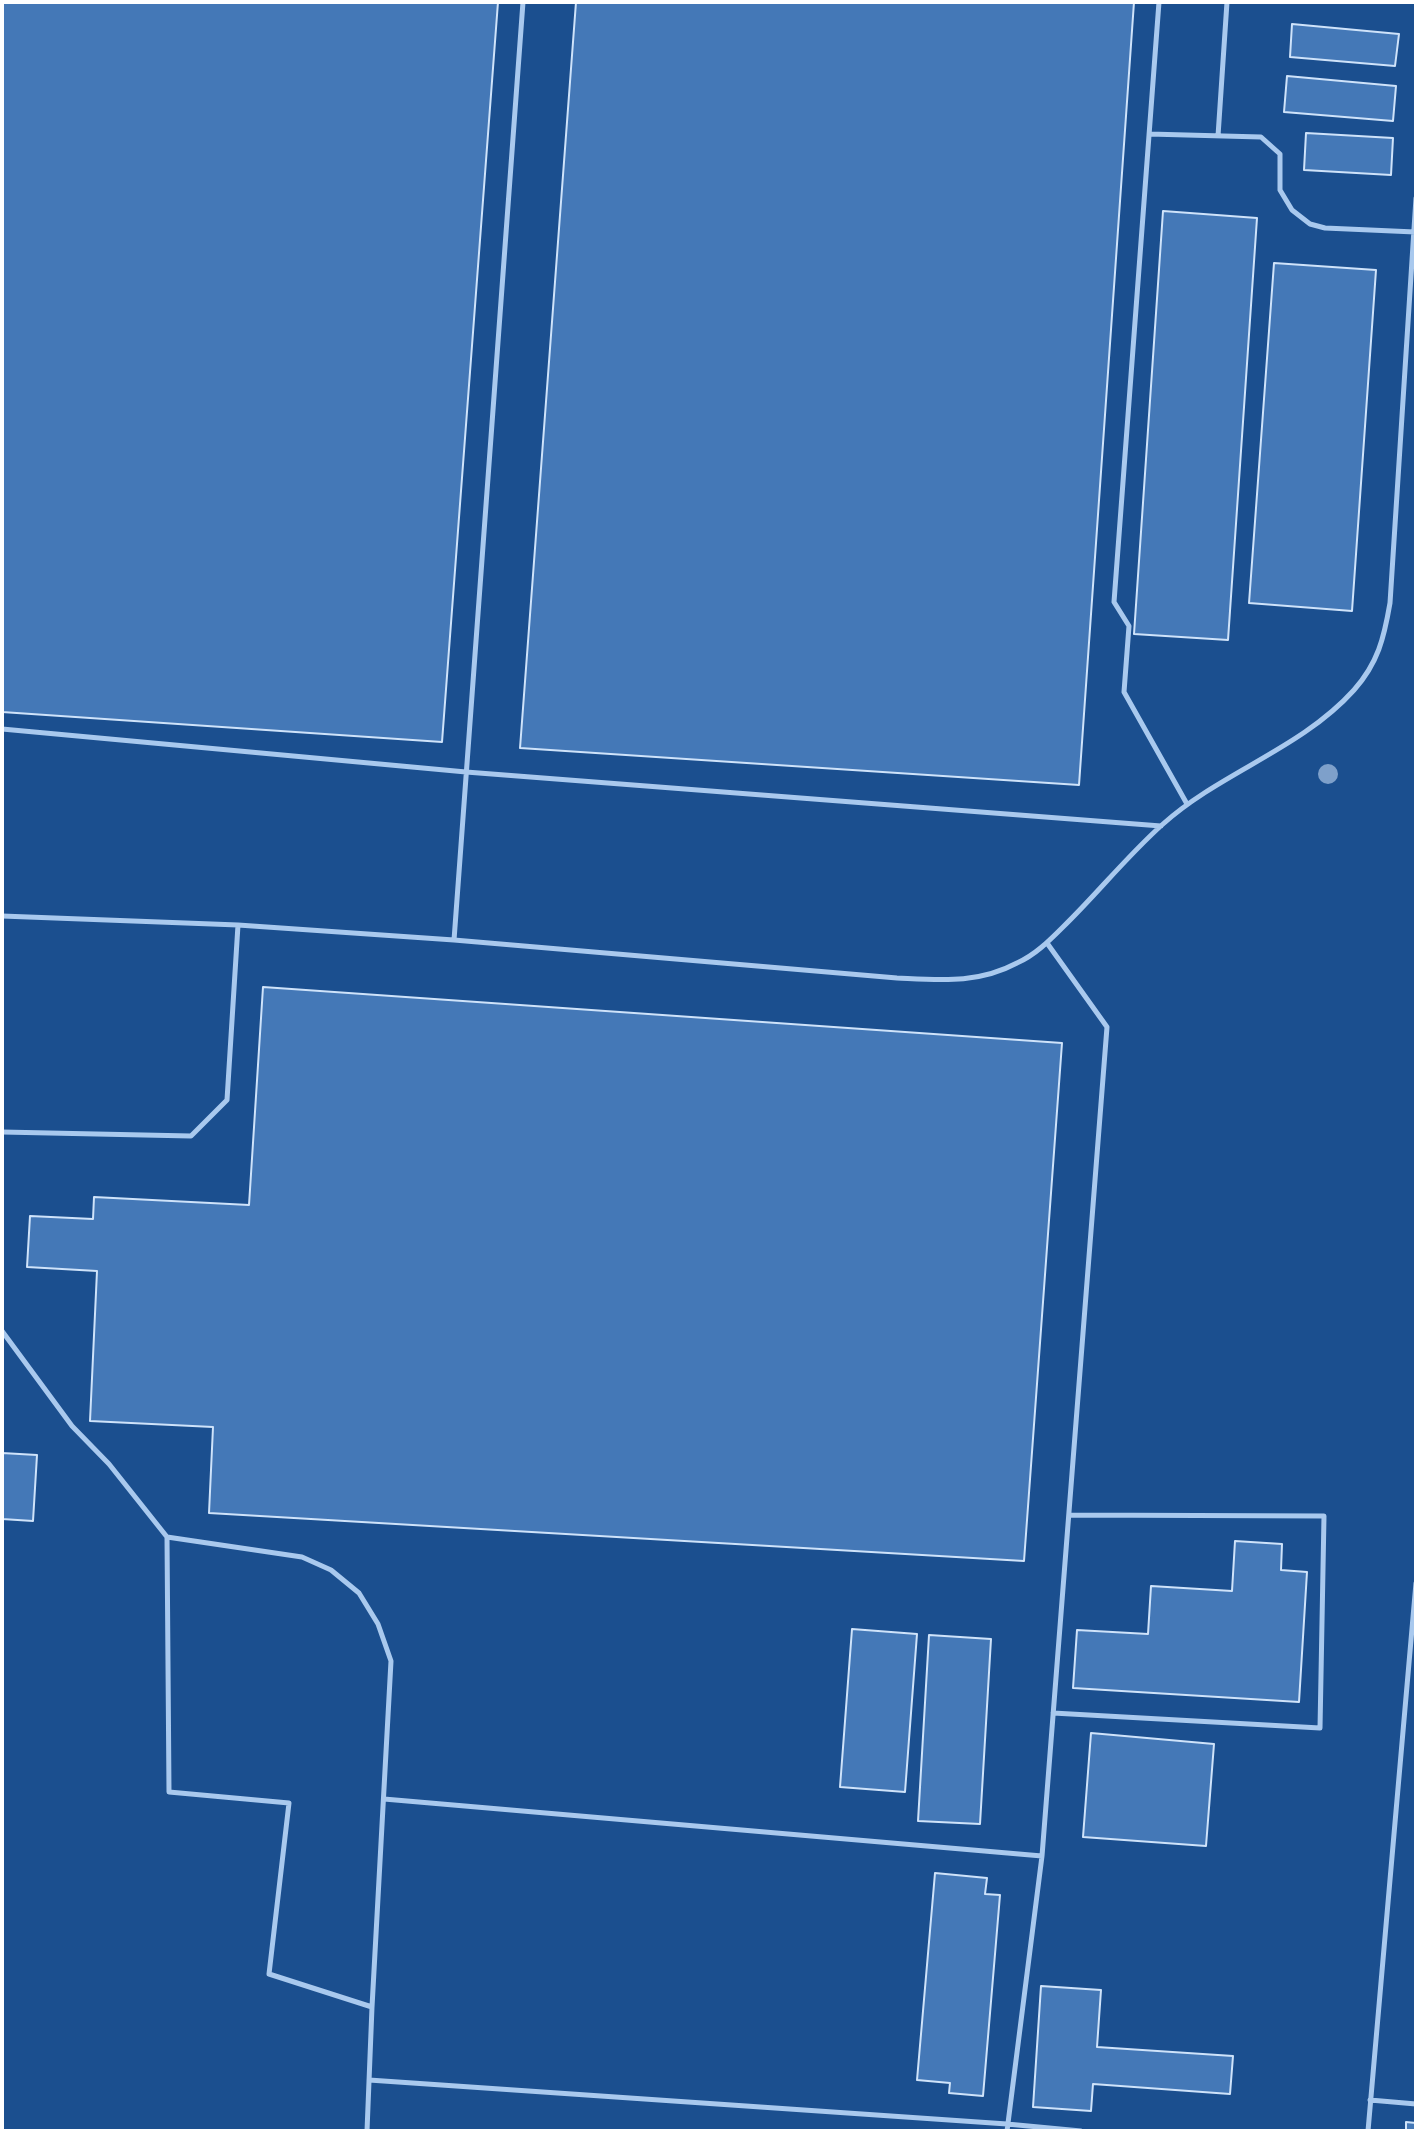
<!DOCTYPE html>
<style>
body{margin:0}
#map{position:relative;width:1418px;height:2133px;overflow:hidden;background:#1b4f8f;font-family:"Fira Sans",sans-serif}
canvas{display:block}
.frame{position:absolute;inset:0;border:4px solid #fff;pointer-events:none}
</style>
<div id="map">
<canvas width="1418" height="2133"></canvas>
<div class="frame"></div>
</div>
<script>
const context = document.querySelector('canvas').getContext('2d');
context.lineJoin = 'round';
function fill(path, color) { context.fillStyle = color; context.fill(path, 'evenodd'); }
function trace(path, color, width, dash) { context.strokeStyle = color; context.lineWidth = width; context.lineCap = dash ? 'butt' : 'round'; context.setLineDash(dash || []); context.stroke(path); }
const building = new Path2D(`
 M2 2H498L442 742 2 712Z
 M576 2H1134L1079 785 520 748Z
 M1292 24 1399 34 1395 66 1290 57Z
 M1287 76 1396 86 1393 121 1284 112Z
 M1306 133 1393 138 1391 175 1304 170Z
 M1163 211 1257 218 1228 640 1134 634Z
 M1274 263 1376 270 1352 611 1249 603Z
 M263 987 1062 1043 1024 1561 209 1513 213 1427 90 1421 97 1271 27 1267 30 1216 93 1219 94 1197 249 1205Z
 M2 1453 37 1455 33 1521 2 1519Z
 M1235 1541 1282 1544 1281 1570 1307 1572 1299 1702 1073 1688 1077 1630 1148 1634 1151 1586 1232 1591Z
 M852 1629 917 1634 905 1792 840 1787Z
 M929 1635 991 1639 980 1824 918 1821Z
 M1091 1733 1214 1744 1206 1846 1083 1837Z
 M935 1873 987 1878 985 1894 1000 1895 983 2096 949 2093 950 2083 917 2080Z
 M1041 1986 1101 1990 1097 2047 1233 2056 1230 2094 1093 2084 1091 2111 1033 2107Z
 M1406 2122 1416 2123V2131H1406Z`);
fill(building, '#4478b7');
trace(building, '#cfe3fa', 2);
trace(new Path2D(`
 M1159 2 1114 602 1129 626 1124 692 1187 804
 M1149 134 1261 137 1280 154V190L1292 210 1310 224 1325 228 1415 232
 M1218 136 1227 2
 M2 729 466 772 1161 826
 M2 916 238 925 454 940 897 978C940 980 978 984 1017 963 1035 955 1049 941 1063 927 1097 894 1127 856 1163 824 1221 772 1301 749 1354 690 1378 663 1384 638 1390 603L1416 198
 M454 940 523 2
 M2 1132 191 1136 227 1100 238 925
 M2 1331 72 1426 109 1464 167 1537 169 1792 289 1803 269 1974 372 2007 391 1661 378 1624 359 1593 331 1570 302 1557 167 1537
 M1053 1713 1320 1728 1324 1516 1069 1515
 M384 1799 1042 1856
 M369 2080 1007 2124 1081 2131
 M1370 2100 1416 2104
 M367 2131 372 2007
 M1007 2131 1042 1856 1107 1027 1047 943
 M1368 2131 1416 1583`), '#a9c9ee', 5);
context.fillStyle = '#7ea0ca';
for (const [x, y] of [
 [1328,774]
]) { context.beginPath(); context.arc(x, y, 10, 0, 2 * Math.PI); context.fill(); }
</script>
